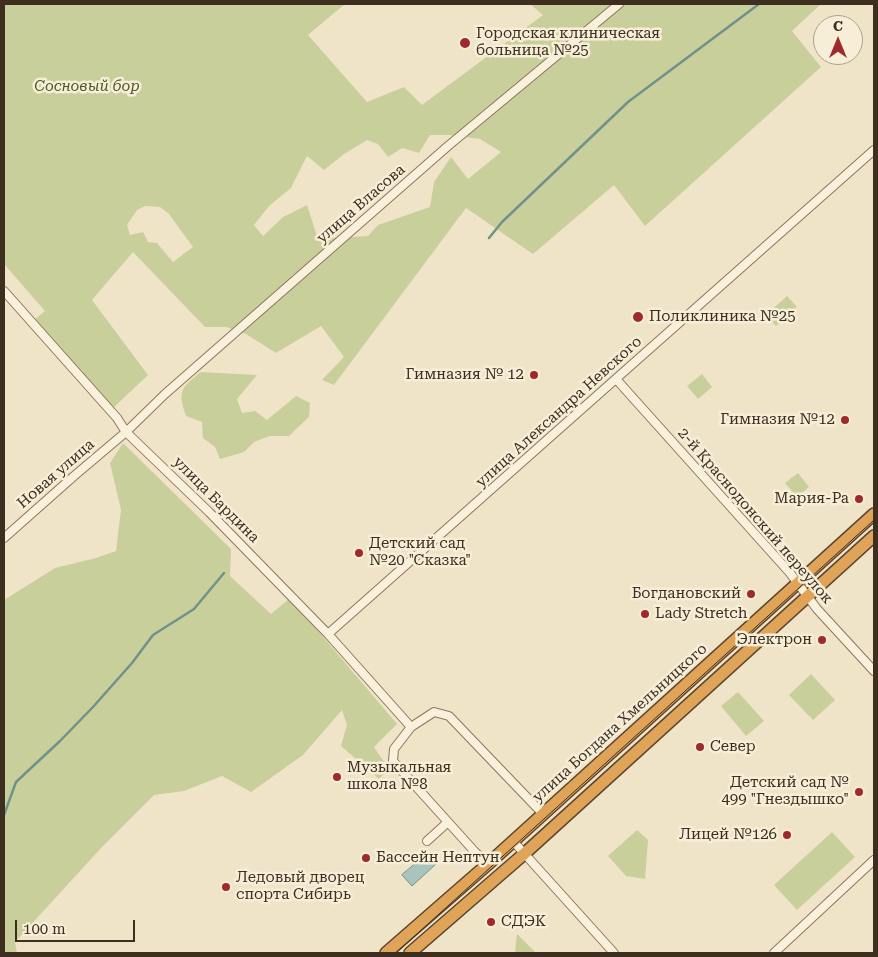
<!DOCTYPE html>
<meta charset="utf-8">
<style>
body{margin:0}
#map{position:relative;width:878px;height:957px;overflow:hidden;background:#f0e4c8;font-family:"Roboto Serif",serif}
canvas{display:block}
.frame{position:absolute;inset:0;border:5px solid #3d2e20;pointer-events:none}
.north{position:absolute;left:813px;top:15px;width:50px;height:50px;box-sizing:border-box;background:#f7eed8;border:1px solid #ada18e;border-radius:50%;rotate:0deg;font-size:14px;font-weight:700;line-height:20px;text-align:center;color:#3d2e20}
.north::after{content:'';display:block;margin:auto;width:18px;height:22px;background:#9e2a2b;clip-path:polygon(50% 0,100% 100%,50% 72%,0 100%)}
.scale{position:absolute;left:15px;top:920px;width:120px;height:22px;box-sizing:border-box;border:2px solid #3d2e20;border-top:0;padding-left:6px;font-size:15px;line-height:18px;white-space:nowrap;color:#3d2e20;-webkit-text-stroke:4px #f7eed8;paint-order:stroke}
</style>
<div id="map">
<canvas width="878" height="957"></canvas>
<div class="frame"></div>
<div class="north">С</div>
<div class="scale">100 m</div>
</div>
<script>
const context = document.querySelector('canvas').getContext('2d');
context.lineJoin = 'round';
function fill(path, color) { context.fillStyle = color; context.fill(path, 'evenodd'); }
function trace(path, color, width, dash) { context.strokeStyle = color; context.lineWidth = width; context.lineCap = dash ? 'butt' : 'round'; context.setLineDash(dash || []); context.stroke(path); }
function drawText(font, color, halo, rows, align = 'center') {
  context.font = font + ' "Roboto Serif",serif'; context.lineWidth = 5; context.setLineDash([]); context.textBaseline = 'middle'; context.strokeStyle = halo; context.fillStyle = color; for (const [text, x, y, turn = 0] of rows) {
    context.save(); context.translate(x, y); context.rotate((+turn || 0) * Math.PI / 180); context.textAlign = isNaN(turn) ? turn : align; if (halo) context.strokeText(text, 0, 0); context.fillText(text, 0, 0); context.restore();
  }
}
fill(new Path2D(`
 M4 4H345L308 35 367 102 404 87 422 105 543 15 530 4H821L792 31 821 67 645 226 614 185 533 254 466 208 334 385 322 380 344 357 321 326 276 353 246 334 226 327H205L133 252 92 300 148 375 113 408 33 321 45 311 4 264ZM430 135H449L480 139 501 152 468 179 451 157 434 182 430 207 378 225 368 236 334 238 317 236 307 205 283 217 263 236 254 225 269 206 291 188 307 156 324 170 344 154 367 140 378 144 388 157 402 148 419 153ZM145 206 160 207 169 214 193 247 173 262 157 243 148 242 143 232 130 235 127 225 137 210Z
 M787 296 797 307 776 326 766 315Z
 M201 372 257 375 237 399 242 413 255 411 267 420 296 396 310 403 309 417 289 436H270L254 442 244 452 220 459 215 447 203 438 202 422 186 416C177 391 181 388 201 372Z
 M702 374 712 387 698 399 687 386Z
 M123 443 231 549 230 576 271 614 290 598 397 724 374 747 389 769 379 779 341 746 347 725 342 710 303 755 251 792 222 776 184 791 154 795 103 846 15 942 17 953H4V600L55 568 96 558 116 551 121 510 110 463Z
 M798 473 809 487 797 497 785 483Z
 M811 674 835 700 813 720 789 695Z
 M738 692 764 721 746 736 721 706Z
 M637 830 648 840 645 879 626 876 608 856Z
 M832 832 855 857 797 910 774 885Z
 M517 934 536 953H515Z`), '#c9cf9b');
const water = new Path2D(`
 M427 854 436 864 412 886 402 875Z`);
fill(water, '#a9c4bc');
trace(water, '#6f938a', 1);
trace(new Path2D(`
 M489 238 502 222 628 102 759 4
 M4 815 16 782 60 741 93 707 132 663 153 635 194 609 224 573`), '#6f938a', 2.5);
const minor = new Path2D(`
 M4 291 117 418 126 432 209 512 328 634 411 727 434 712 449 716 543 814
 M616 379 790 573 817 609 874 671
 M4 538 74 476 126 432 165 394 448 146 619 4
 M328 634 874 150
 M411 727 394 749 393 761 475 852 488 864
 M427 841 448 822
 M513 841 614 953
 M774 953 874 860`);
const highway = new Path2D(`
 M386 953 488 864 874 514
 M410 953 524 854 874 536`);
trace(minor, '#8d765c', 10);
trace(highway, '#5b4430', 14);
trace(minor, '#faf1dc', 8);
trace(highway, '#e0a458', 11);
trace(new Path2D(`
 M396 953 874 520`), '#3d2e20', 1);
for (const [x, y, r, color] of [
 [465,43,6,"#9e2a2b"],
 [638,317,6,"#9e2a2b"],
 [534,375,5,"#9e2a2b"],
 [845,420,5,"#9e2a2b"],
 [859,499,5,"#9e2a2b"],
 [359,553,5,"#9e2a2b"],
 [751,594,5,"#9e2a2b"],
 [645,614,5,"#9e2a2b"],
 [822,640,5,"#9e2a2b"],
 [700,747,5,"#9e2a2b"],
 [337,777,5,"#9e2a2b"],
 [859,792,5,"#9e2a2b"],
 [787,835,5,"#9e2a2b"],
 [366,858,5,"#9e2a2b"],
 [226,887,5,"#9e2a2b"],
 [491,922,5,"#9e2a2b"]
]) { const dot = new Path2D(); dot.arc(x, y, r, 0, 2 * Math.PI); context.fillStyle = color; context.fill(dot); trace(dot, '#f7eed8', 2); }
drawText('15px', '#3d2e20', '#f7eed8', [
 ["Городская клиническая",476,34],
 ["больница №25",476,51],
 ["Поликлиника №25",649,317],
 ["Гимназия № 12",524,375,"right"],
 ["Гимназия №12",835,420,"right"],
 ["Мария-Ра",849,499,"right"],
 ["Детский сад",369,544],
 ["№20 \"Сказка\"",369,561],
 ["Богдановский",741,594,"right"],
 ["Lady Stretch",655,614],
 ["Электрон",812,640,"right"],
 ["Север",710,747],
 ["Музыкальная",347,768],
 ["школа №8",347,785],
 ["Детский сад №",849,783,"right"],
 ["499 \"Гнездышко\"",849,800,"right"],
 ["Лицей №126",777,835,"right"],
 ["Бассейн Нептун",376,858],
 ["Ледовый дворец",236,878],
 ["спорта Сибирь",236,895],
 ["СДЭК",501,922]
], 'left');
drawText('italic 15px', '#4d5a26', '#f7eed8', [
 ["Сосновый бор",87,87]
]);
drawText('15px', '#3d2e20', '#f7eed8', [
 ["улица Власова",361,204,-41],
 ["улица Александра Невского",559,412,-42],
 ["Новая улица",56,474,-41],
 ["улица Бардина",216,500,45],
 ["2-й Краснодонский переулок",755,516,49],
 ["улица Богдана Хмельницкого",620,723,-42]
]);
</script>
